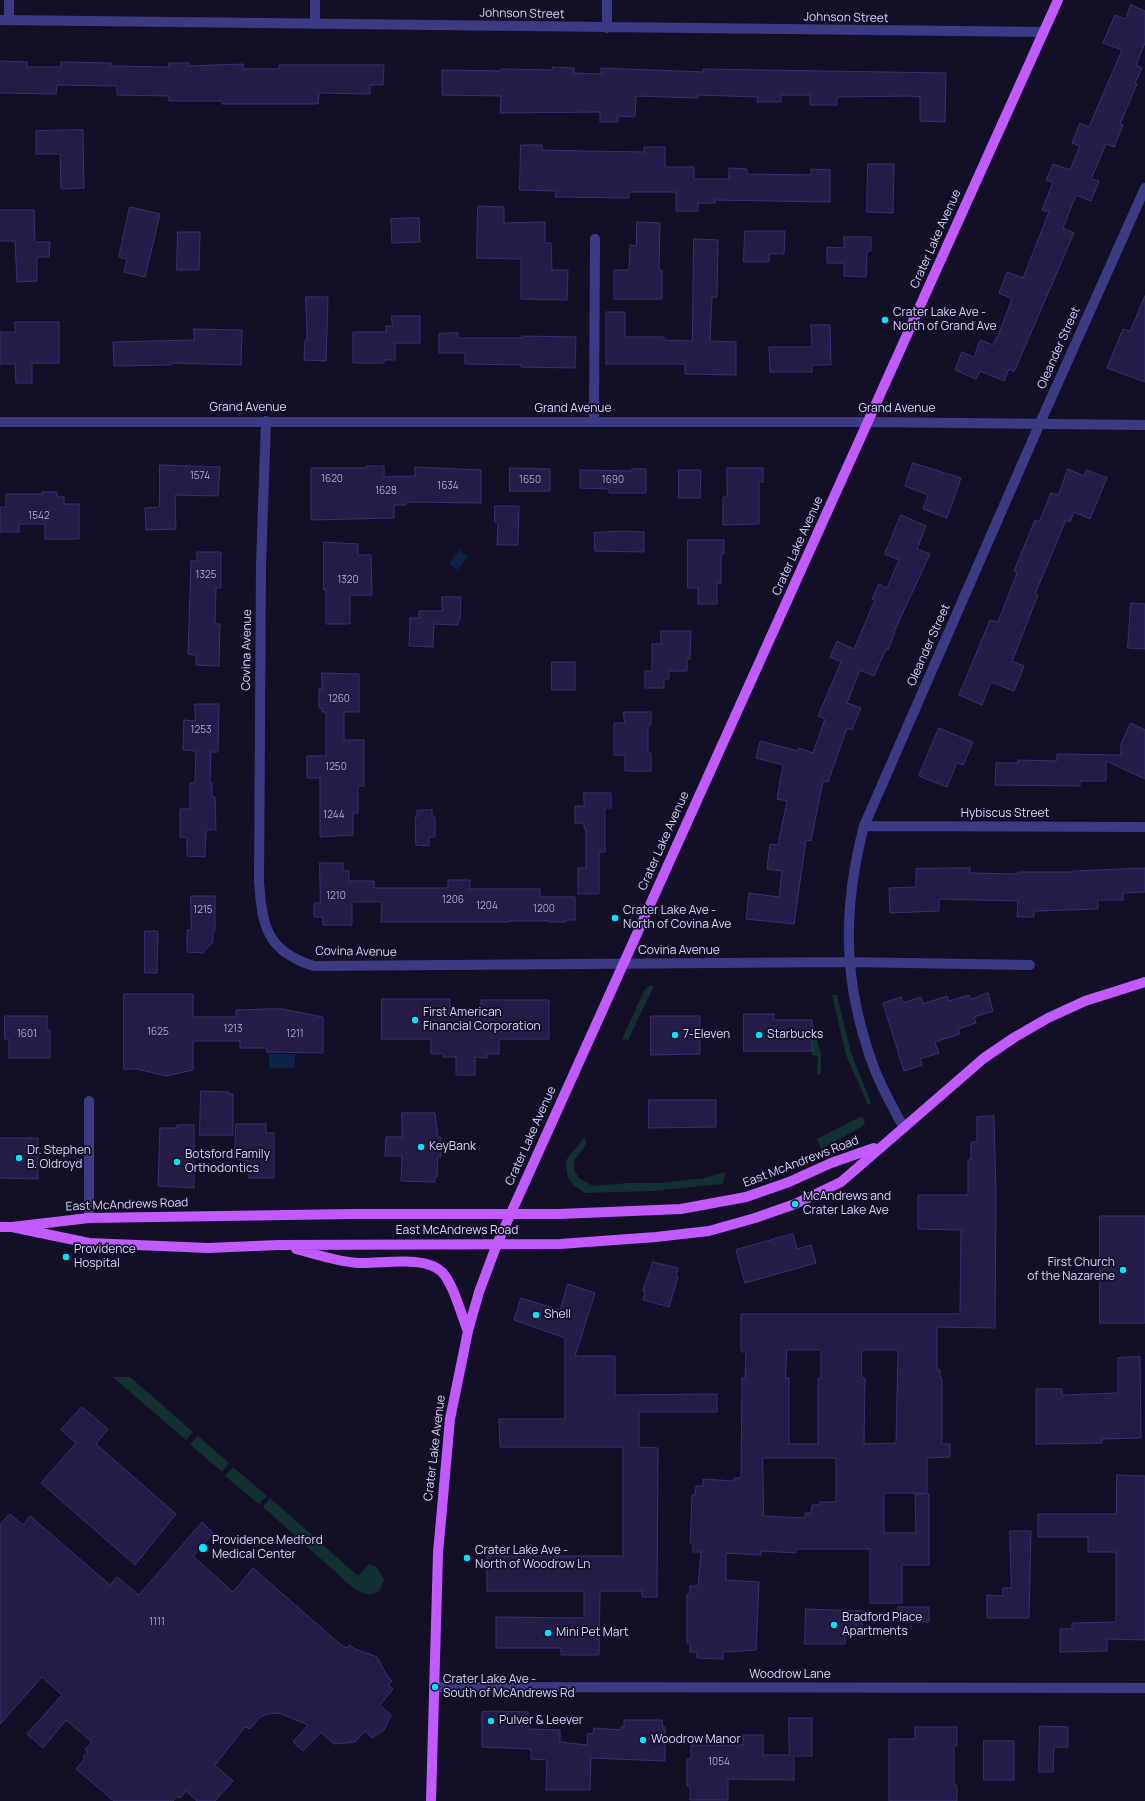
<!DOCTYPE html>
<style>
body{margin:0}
canvas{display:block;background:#130f26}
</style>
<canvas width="1145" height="1801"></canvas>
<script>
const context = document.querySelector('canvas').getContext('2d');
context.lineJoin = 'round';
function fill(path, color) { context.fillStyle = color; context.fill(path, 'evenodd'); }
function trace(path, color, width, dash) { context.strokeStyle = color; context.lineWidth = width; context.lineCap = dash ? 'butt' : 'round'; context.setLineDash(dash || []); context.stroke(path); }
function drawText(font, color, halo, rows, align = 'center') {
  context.font = font + ' Manrope,sans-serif'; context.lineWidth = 3.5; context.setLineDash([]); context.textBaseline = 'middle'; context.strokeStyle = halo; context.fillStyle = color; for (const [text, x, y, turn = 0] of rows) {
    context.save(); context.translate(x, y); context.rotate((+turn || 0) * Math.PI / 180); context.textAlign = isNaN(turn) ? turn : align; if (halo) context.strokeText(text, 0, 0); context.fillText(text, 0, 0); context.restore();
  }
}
fill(new Path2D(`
 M649 986H654L628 1040 622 1039 644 991Z
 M832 995H837L851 1053 871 1103 868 1105 846 1055Z
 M812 1020 821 1055V1073L820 1075 817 1074 818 1056 812 1055Z
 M862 1116 865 1122 863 1126 821 1149 817 1139Z
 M585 1137 586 1145 574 1160V1170L579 1178 593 1186 629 1183H661L705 1178 725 1172 723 1184 653 1191 585 1193 573 1185 568 1178 566 1164 567 1159Z
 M113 1377H130L193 1432 186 1440Z
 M198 1436 229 1463 222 1472 190 1444Z
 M233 1467 267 1496 259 1504 225 1476Z
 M270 1498 358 1576 369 1564 376 1567 384 1579 380 1590C370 1599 360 1592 351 1586L263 1507Z`), '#12302f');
fill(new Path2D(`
 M460 550 468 557 457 570 449 563Z
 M269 1054H295V1068H269Z`), '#0c2248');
const building = new Path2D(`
 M1131 5 1145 11V43L1136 65 1142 68 1135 83 1137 84 1120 124 1123 125 1114 147 1106 144 1091 179 1099 181 1091 201 1076 195 1063 228 1074 233 1014 372 1009 369 1004 381 980 371 976 379 955 370 962 352 974 357 980 340 993 345 996 338H997L1012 299 999 293 1007 272 1023 278 1049 212 1042 210 1053 182 1046 180 1053 164 1070 170 1080 146 1072 143 1080 123 1089 127 1122 50 1103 43 1115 15 1125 19Z
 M0 61 27 62V67H61V62L111 63V66L169 67V63H189V66L243 64V69H279V65H384L383 85H370V94L319 93 318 104H222V101H169V96L117 95V86L57 85 56 94 0 93Z
 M553 67 574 68V73L601 74V68L703 72V69L946 73 945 122 920 121V97L910 96 837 97V105H810V95H781V102H757L758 97 698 95V98L636 96 635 117 618 116V122H600V112L500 113 501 96 442 95V70L501 71V69L552 70Z
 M83 130 84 188 61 189 60 154H36V131Z
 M521 145H542V150L584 151 644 152V147H665V167H694V179H729V168L747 169V174L811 175V169L830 170V202L715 200V203H698V211H676V192H629V198L555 197 556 191 520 190Z
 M868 164H894L893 213 867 212Z
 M478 206 504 207V223L545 222V243H551L552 270H568L567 300 521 299V259L477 258Z
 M130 207 160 214 145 277 124 272 127 259 119 257Z
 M0 210H34L35 242H50L49 257H37V281L17 282 15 241H0Z
 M419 218 420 242 392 243 391 219Z
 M637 222 660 223 659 270H662V299H614V270H629L630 245 636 246Z
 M745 231H785L784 254H769V262H744Z
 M178 232H200L199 270H177Z
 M844 237H871V251H867L866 277 844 276V263H827V247L844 248Z
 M694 239 718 240 717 297H712L710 341 736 342V375L685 374V364H606V312H625V337H664V340L692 341Z
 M1145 296V382L1107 368 1123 329 1130 331Z
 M306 297H328L326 361 304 360 305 340H307Z
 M392 316H420V343H395V360H384V363H353V332H386V326H392Z
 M15 322H59V363H32V383H16L15 364H0V332H15Z
 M811 325H830L831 365H812V372H770L769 347H812Z
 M194 329 242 330 241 365 171 363V365L114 366 113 342 194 340Z
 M458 333V338H522V336L576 337 575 368 521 367 522 365 465 364V353H439V334Z
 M913 463 961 478 947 518 923 509 928 495 905 486Z
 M160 465 220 467 218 496 175 495 176 529 146 530 145 508 159 507Z
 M366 466H384V477L415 476V467L481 470V503L406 502V505H394V518L311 520V468H366Z
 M510 468 550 469V491H510Z
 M727 468H763V482H759V524L723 525V497H727Z
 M632 469H646V493H609V489L580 488V470L632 471Z
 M1068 469 1084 476 1087 470 1107 478 1090 519 1074 512 1070 522 1066 520 1035 594 1038 595 1012 661 1024 666 1014 691 991 682 982 705 959 695 990 620 998 622 1017 573 1014 571 1035 520 1039 522 1051 493 1058 495Z
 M679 470H701L700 498H679Z
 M42 492H57V497H64V504H79V539H45V524H19V532H0V507H6V494H42Z
 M495 506H519L518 545H497L498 524 495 522Z
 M901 515 926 526 917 549 930 554 894 632 895 633 888 650 886 649 874 676 860 670 847 703 861 708 852 730 847 728 828 782 823 781 811 841 806 840 794 924 746 919 749 893 779 897 782 871 767 869 770 844 778 845 787 801 777 799 783 765 756 758 760 741 798 751 799 748 813 753 825 719 818 716 841 662 830 657 837 641 854 649 875 600 872 599 879 584 887 588 899 560 885 554Z
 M621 531 644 532V552L595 551 594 533Z
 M688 540H724V554H721V583H717V604H698V588H688Z
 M324 542 358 544V555H371L372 595H350V624H326V590H324Z
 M197 552H221V588H216L215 624H220L219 666 196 665V655L188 654 191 561H197Z
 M442 597H461L460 620H458V625L434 624 433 647 409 646 410 618H419V611H442Z
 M1131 603 1145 604V649L1128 648Z
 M661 631H691L690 659H687V671H669V679H664V688H645V671H652V644H661Z
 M552 662H575V690H552Z
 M322 673 359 674V712H344V740H364V786H358V813H353V835L320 837V778H307V756H326V712H322V708H319V689H322Z
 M195 704H219L218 752H211L210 783H212V797H215L216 830H206L205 857 187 856V838L180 837V809H190V783H195L196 751 183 750 184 720 195 721Z
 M624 712H651V725H648V753H651V771H625V755H614V723H624Z
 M1131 723 1145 730V779L1106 761V781H1080V786L995 785 996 763H1018V760L1057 761V754L1121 755V744Z
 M939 728 973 742 963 765 957 763 947 787 919 776Z
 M584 793H611V808H605V852H599V894H578V868H586V829H584V823H575V806H584Z
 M432 810V817H435V837H429V846L416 845 415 817H417V811Z
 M320 863H343V871H349V881H374V888H448V880H470V889H540V897H575V920H566V922H549V921H509V922H381L382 902H352V925H323V917H314V903H320Z
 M949 868H970V873L1018 874V872H1073V871L1145 868V892L1123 893V900H1098V909L1034 911V917H1017L1018 901 939 899V911L890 913 889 888 916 887V869Z
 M191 896H215V931H213V942L203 953 187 952V930H191Z
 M145 931H158L157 973H145Z
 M988 993 993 1011 974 1017 976 1023 958 1029 960 1034 935 1042 939 1053 920 1059 922 1065 904 1071 883 1003 901 997 903 1003 921 997 923 1004 947 996 949 1001 969 995 971 999Z
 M124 994H193V1017H236V1010L267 1009H282L323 1017V1053L267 1052V1048H240V1041H193V1070L166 1076 137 1069H124Z
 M382 999H450V1012H481V1000H549V1039H499V1054H487V1058L475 1057V1075H456V1057H443V1054H431V1039H382Z
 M744 1014H774V1020H812V1051H744Z
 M5 1016H47V1030H50V1058H9V1039H5Z
 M651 1016H700V1054L651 1055Z
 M201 1091 229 1092V1094H233V1135H200Z
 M649 1100H716V1127L649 1128Z
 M402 1113H435L438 1137H441V1157H438L437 1177H435V1182L401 1181 402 1156H385L386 1137H402Z
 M994 1116 996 1195 995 1328 937 1327V1370H940V1378H942V1444H950V1457L927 1458V1493H884V1533H916L915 1494H929V1565H902V1603H870V1549H796V1553L761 1551V1555L726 1553V1580L759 1582 756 1650 723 1652V1659L697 1658V1652H690V1643H687V1594H690V1586H698L701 1552H693V1543H690L692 1495H695L696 1486H703V1479L734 1481V1478H741L742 1378H745L746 1352H742L741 1350V1314H960L961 1230 918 1229V1195H968V1160H971V1142H977V1117ZM787 1350H821V1378H818V1444H789V1378H786ZM862 1350H898L896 1443 864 1444 865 1378H862ZM763 1458H836V1502H820V1505H812L811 1513H805V1518L764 1516Z
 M236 1124H266V1133H274V1178H249V1171H247V1159H235Z
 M177 1125H194V1188L158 1186 160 1128H177Z
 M0 1138H38V1179L0 1178Z
 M1100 1216H1145V1323H1100Z
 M793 1234 797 1249 811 1245 816 1263 745 1283 736 1250Z
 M653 1262 678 1268 676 1277H678L669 1307 643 1300 645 1291H643Z
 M568 1284 595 1293 575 1356H615V1395L717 1394V1412H639V1447L658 1448 657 1597H642V1591H600L599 1655H561V1648H496V1617L584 1618V1591H487V1556H623V1447H500L499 1419H565V1338L514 1320 521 1298 560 1310Z
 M1140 1357 1141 1438 1102 1439V1443L1036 1444V1389H1062V1395L1118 1393V1358Z
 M82 1407 108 1429 96 1444 176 1514 135 1565 41 1483 76 1443 61 1430Z
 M1117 1475 1145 1476V1640L1107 1639V1651L1060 1652V1629H1072V1623L1116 1622V1552H1088V1537H1038V1514H1116Z
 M10 1514 23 1525 30 1516 110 1585 117 1577 139 1595 202 1522 213 1533 193 1556 233 1592 253 1568 341 1645 347 1648 350 1645 355 1649 377 1657 388 1677 392 1681 388 1685 393 1689 380 1705 391 1715 384 1730 372 1738 365 1731 355 1742 334 1744 321 1732 303 1751 293 1742 308 1725 279 1713 267 1714 259 1718 250 1729 245 1727 215 1765 233 1781 215 1801H197L186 1791 180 1798 178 1796 173 1801H114L76 1769 85 1758 83 1757 88 1752 85 1750 92 1742 66 1720 43 1748 27 1734 62 1695 42 1677 0 1724V1525Z
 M1010 1531H1031L1029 1618H987V1595L1003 1596V1588H1011Z
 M898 1607H929V1622H898Z
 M806 1609 863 1611 862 1635H845V1644H805Z
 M496 1711 528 1712V1729L560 1730V1742L587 1745 588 1733 593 1734 594 1728 621 1730V1727H624V1720H662L663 1727H665V1761L591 1758 590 1790H546L547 1760 531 1759V1749L482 1747V1712Z
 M789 1718H812V1756H794V1780L728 1779V1800H690V1786H687V1759H691V1745H743V1735H763V1755H789Z
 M1040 1726 1068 1727V1747H1054L1053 1772H1039Z
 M915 1727H957V1746H954V1785H957V1801H889V1739H915Z
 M984 1741H1014V1780H984Z`);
fill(building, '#241b47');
trace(building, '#3b2d73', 1);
trace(new Path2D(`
 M315 0V24
 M0 20 1043 32
 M9 20V0
 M607 28V0
 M266 421 261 564 259 881C262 926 267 952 314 966L848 962 1030 965
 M0 422H867L1145 425
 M594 422 595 239
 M864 826 1145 827
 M89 1101V1218
 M904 1128C893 1108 881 1087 873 1065 843 983 842 910 864 826L1040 423 1145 188
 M435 1687 1145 1688`), '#3d3a85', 10);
trace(new Path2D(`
 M0 1227H12L89 1218 353 1214H559L681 1209 746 1197 789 1182 831 1163 874 1148
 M12 1227 89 1243 208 1248 278 1245 560 1244 656 1237 709 1231 755 1218 795 1204 841 1182 984 1058 1015 1037 1048 1018 1085 1001 1145 982
 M296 1249C316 1254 338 1262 359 1263 382 1264 425 1255 442 1272 454 1285 461 1315 468 1331
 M431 1801 438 1553 450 1419 468 1331 479 1292 497 1244 525 1182 1058 0`), '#c25bff', 10);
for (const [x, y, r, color] of [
 [885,320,4,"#00e5ff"],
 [615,918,4,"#00e5ff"],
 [415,1020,4,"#00e5ff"],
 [675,1035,4,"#00e5ff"],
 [759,1035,4,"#00e5ff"],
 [421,1147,4,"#00e5ff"],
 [19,1158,4,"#00e5ff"],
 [177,1162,4,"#00e5ff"],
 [795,1204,4,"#00e5ff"],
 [66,1257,4,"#00e5ff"],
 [1123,1270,4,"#00e5ff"],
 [536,1315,4,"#00e5ff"],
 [203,1548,5,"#00e5ff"],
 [467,1558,4,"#00e5ff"],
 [834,1625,4,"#00e5ff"],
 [548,1633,4,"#00e5ff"],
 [435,1687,4,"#00e5ff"],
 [491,1721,4,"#00e5ff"],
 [643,1740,4,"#00e5ff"]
]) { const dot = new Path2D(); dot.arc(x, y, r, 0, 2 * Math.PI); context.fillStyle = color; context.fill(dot); trace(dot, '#130f26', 1.5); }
drawText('10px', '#aca6d1', null, [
 ["1574",200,476],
 ["1620",332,479],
 ["1650",530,480],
 ["1690",613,480],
 ["1634",448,486],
 ["1628",386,491],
 ["1542",39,516],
 ["1325",206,575],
 ["1320",348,580],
 ["1260",339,699],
 ["1253",201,730],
 ["1250",336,767],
 ["1244",334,815],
 ["1210",336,896],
 ["1206",453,900],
 ["1204",487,906],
 ["1200",544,909],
 ["1215",203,910],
 ["1213",233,1029],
 ["1625",158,1032],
 ["1601",27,1034],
 ["1211",295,1034],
 ["1111",157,1622],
 ["1054",719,1762]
]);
drawText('12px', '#d9d4ff', '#130f26', [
 ["Johnson Street",522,14,1],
 ["Johnson Street",846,18,1],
 ["Crater Lake Avenue",936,239,-66],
 ["Oleander Street",1059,348,-66],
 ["Grand Avenue",248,408],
 ["Grand Avenue",573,409],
 ["Grand Avenue",897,409],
 ["Crater Lake Avenue",798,546,-66],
 ["Oleander Street",929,645,-66],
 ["Covina Avenue",247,650,-89],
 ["Hybiscus Street",1005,814],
 ["Crater Lake Avenue",664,841,-66],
 ["Covina Avenue",679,951],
 ["Covina Avenue",356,952,1],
 ["Crater Lake Avenue",531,1136,-66],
 ["East McAndrews Road",801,1162,-21],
 ["East McAndrews Road",127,1205,-2],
 ["East McAndrews Road",457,1231],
 ["Crater Lake Avenue",435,1448,-83],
 ["Woodrow Lane",790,1675]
]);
drawText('12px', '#d9d4ff', '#130f26', [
 ["Crater Lake Ave -",893,313],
 ["North of Grand Ave",893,327],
 ["Crater Lake Ave -",623,911],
 ["North of Covina Ave",623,925],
 ["First American",423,1013],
 ["Financial Corporation",423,1027],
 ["7-Eleven",683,1035],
 ["Starbucks",767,1035],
 ["KeyBank",429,1147],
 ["Dr. Stephen",27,1151],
 ["B. Oldroyd",27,1165],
 ["Botsford Family",185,1155],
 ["Orthodontics",185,1169],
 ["McAndrews and",803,1197],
 ["Crater Lake Ave",803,1211],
 ["Providence",74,1250],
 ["Hospital",74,1264],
 ["First Church",1115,1263,"right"],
 ["of the Nazarene",1115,1277,"right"],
 ["Shell",544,1315],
 ["Providence Medford",212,1541],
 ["Medical Center",212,1555],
 ["Crater Lake Ave -",475,1551],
 ["North of Woodrow Ln",475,1565],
 ["Bradford Place",842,1618],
 ["Apartments",842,1632],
 ["Mini Pet Mart",556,1633],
 ["Crater Lake Ave -",443,1680],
 ["South of McAndrews Rd",443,1694],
 ["Pulver & Leever",499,1721],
 ["Woodrow Manor",651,1740]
], 'left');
</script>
